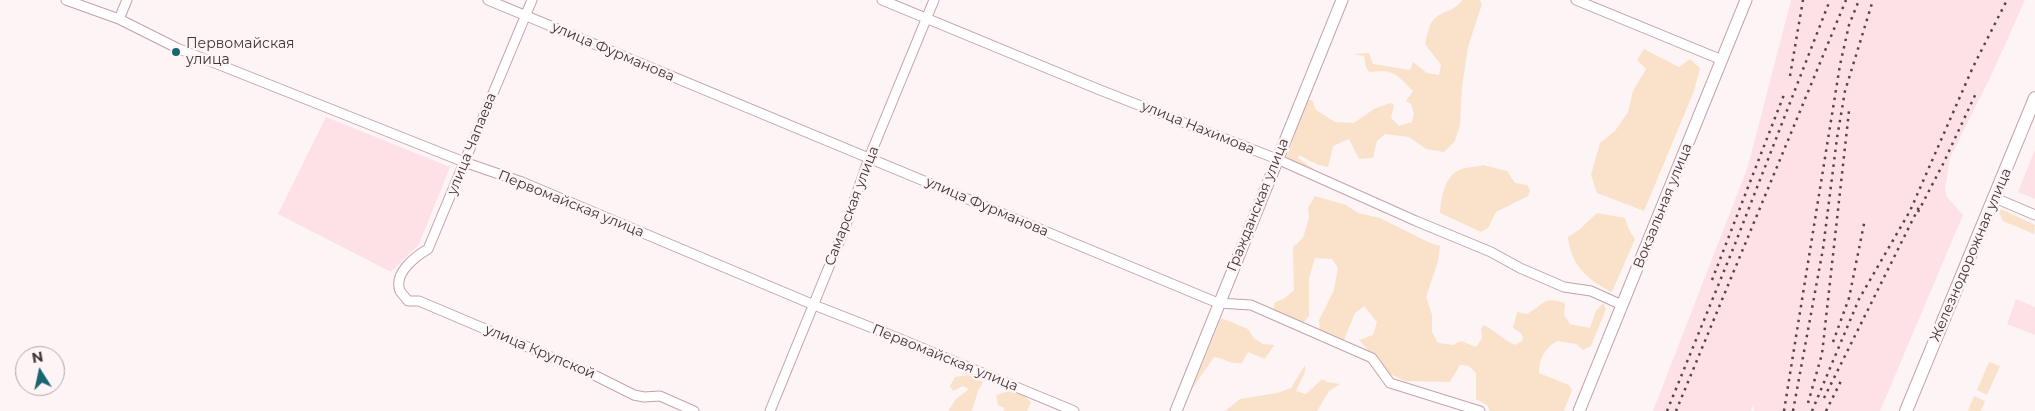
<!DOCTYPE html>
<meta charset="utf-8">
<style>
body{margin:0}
#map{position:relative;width:2035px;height:411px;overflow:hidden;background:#fcf4f5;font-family:Montserrat,sans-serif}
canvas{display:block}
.north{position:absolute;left:15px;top:346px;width:50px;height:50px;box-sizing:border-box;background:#fcf4f5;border:1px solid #b2a7a9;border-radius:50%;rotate:350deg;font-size:14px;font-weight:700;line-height:20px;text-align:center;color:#423336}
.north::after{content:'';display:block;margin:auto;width:18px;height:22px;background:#1a6670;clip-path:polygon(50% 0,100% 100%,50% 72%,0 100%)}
</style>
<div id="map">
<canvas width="2035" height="411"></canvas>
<div class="north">N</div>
</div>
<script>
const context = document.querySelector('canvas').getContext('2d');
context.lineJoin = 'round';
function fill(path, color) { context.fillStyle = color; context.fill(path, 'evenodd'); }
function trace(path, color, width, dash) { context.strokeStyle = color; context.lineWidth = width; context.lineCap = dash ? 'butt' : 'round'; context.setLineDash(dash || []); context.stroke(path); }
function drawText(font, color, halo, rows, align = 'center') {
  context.font = font + ' Montserrat,sans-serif'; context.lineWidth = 5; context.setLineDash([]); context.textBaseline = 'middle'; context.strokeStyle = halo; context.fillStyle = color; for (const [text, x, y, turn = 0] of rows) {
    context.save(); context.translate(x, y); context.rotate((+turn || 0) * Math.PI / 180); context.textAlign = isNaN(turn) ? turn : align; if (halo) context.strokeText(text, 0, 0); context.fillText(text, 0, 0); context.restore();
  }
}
fill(new Path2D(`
 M1791 0H2025L1991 76 1950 158 1945 190 1947 197 1963 215 1880 411H1754V404L1751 411H1653L1748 166Z
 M326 117 450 167 419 244 391 272 278 214Z
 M2035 149V199L2018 192Z
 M2016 299 2035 307V335L2007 324Z`), '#fee1e7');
fill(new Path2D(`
 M1462 0H1480L1482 4 1468 47 1462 87 1460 125 1455 141 1444 152 1426 149 1409 137 1385 134 1377 141 1373 158 1359 159 1349 139 1333 146 1328 167 1316 164 1299 155 1298 158 1315 170 1286 159 1307 100H1312L1316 110 1335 122 1354 123 1374 109 1390 103 1394 105 1391 118 1399 126 1412 122 1414 114 1411 104 1406 101 1413 91C1396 74 1395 69 1369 72L1366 67 1364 56 1353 54 1369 53 1373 64 1410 70 1413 62 1427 73 1439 75 1441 65 1425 44C1427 36 1429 23 1435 18 1443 11 1457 10 1462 0Z
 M1644 49 1679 67 1690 59 1700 68 1694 91 1644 211 1597 193 1591 175 1600 143 1615 131 1628 112 1633 91 1646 69 1637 60Z
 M1483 165 1507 171 1515 183 1527 185 1530 190 1528 196 1496 212 1488 228 1481 232 1440 213C1441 199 1444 177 1459 170 1465 167 1476 167 1483 165Z
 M1315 196 1346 205 1358 213 1380 218 1428 242 1440 246 1438 261 1426 297 1432 315V332L1438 343 1453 345 1461 341 1476 347 1482 338 1481 329 1484 325C1496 331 1503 340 1515 345L1523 340 1522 334 1513 328 1517 312 1527 314C1545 304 1543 296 1565 303L1564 315 1570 324 1590 328 1596 311 1603 303 1606 309 1591 346 1583 350 1576 344 1557 341C1544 349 1539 359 1539 373L1569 385 1572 390 1564 411H1490L1487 405 1476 399V373L1469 366 1460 365 1450 382 1405 381 1390 374 1359 340 1373 335 1377 322 1364 306 1355 313 1343 342 1320 330 1319 320 1334 290 1338 268 1332 259 1315 258 1309 278V316L1302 324 1274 310V303L1285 298 1294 290 1293 247 1303 238 1309 218 1308 208Z
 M2001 209 2035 225 2034 234 2003 221 1999 213Z
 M1597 213 1625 218 1629 230 1635 239 1612 292C1588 280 1571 266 1568 237L1579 230Z
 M1221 318 1248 329 1254 338 1263 344 1274 345 1265 359 1248 352 1242 363C1228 364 1227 359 1214 357L1192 389Z
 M1989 362 2000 366 1987 395 1977 390Z
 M1305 365V372L1296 391 1306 394 1322 379 1327 382 1340 384 1329 391 1317 411H1225L1240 399 1277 393 1291 388Z
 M968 375 983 382 978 391 972 411H948L956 399 969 389 963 386 953 391 950 386 955 377Z
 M1009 391 1023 395 1031 402 1027 411H1003L1005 408 998 405 996 395Z
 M1974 396 1985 401 1981 411H1968Z`), '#fae1c9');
const minor = new Path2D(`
 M66 0 119 19 177 48 464 162 522 182 814 305 898 338 1074 411
 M488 0 1218 303 1251 305 1372 358 1390 383 1480 411
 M532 0 428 249C416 256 393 273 400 291 402 294 406 298 408 301H419L596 376 634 395 644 397 660 396 694 411
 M882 0 1100 90 1277 159 1416 221 1491 252 1520 268 1564 287 1591 291 1622 305
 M1576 0 1722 60
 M119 19 127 0
 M1995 198 2035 215
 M770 411 844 230 869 158 934 0`);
const tertiary = new Path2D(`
 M1176 411 1342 0
 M1579 411 1746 0`);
const secondary = new Path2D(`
 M1906 411 2035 98`);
trace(minor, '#c6a1aa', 11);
trace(tertiary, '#c6a1aa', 13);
trace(secondary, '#c6a1aa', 14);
trace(minor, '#fff', 9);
trace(tertiary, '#fff', 11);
trace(secondary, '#fff', 12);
trace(new Path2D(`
 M1790 76 1803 0
 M1918 212 1943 164 1977 91
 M1712 280 1785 92
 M1833 342 1849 298 1865 219
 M1824 398 1920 205
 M1808 403 1822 354 1849 111
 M1667 411 1735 244 1830 0
 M1676 411 1846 0
 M1784 411 1840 65 1849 25 1859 0
 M1793 411 1823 249 1837 138 1845 91 1873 0
 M1812 411 1859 299 1910 211 1973 67 2007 0
 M1826 411 1841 381`), '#554749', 2.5, [2.5, 5]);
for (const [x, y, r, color] of [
 [176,52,5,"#1a6670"]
]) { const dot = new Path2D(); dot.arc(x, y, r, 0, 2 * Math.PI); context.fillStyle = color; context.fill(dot); trace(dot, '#fcf4f5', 2); }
drawText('14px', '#423336', '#fcf4f5', [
 ["Первомайская",186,44],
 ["улица",186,60]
], 'left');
drawText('14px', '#423336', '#fcf4f5', [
 ["улица Фурманова",613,52,23],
 ["улица Нахимова",1198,128,22],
 ["улица Чапаева",472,144,-68],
 ["Первомайская улица",571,204,22],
 ["Гражданская улица",1258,205,-68],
 ["Самарская улица",852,206,-69],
 ["Вокзальная улица",1663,206,-68],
 ["улица Фурманова",987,207,23],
 ["Железнодорожная улица",1971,255,-67],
 ["улица Крупской",540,352,23],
 ["Первомайская улица",945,358,22]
]);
</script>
